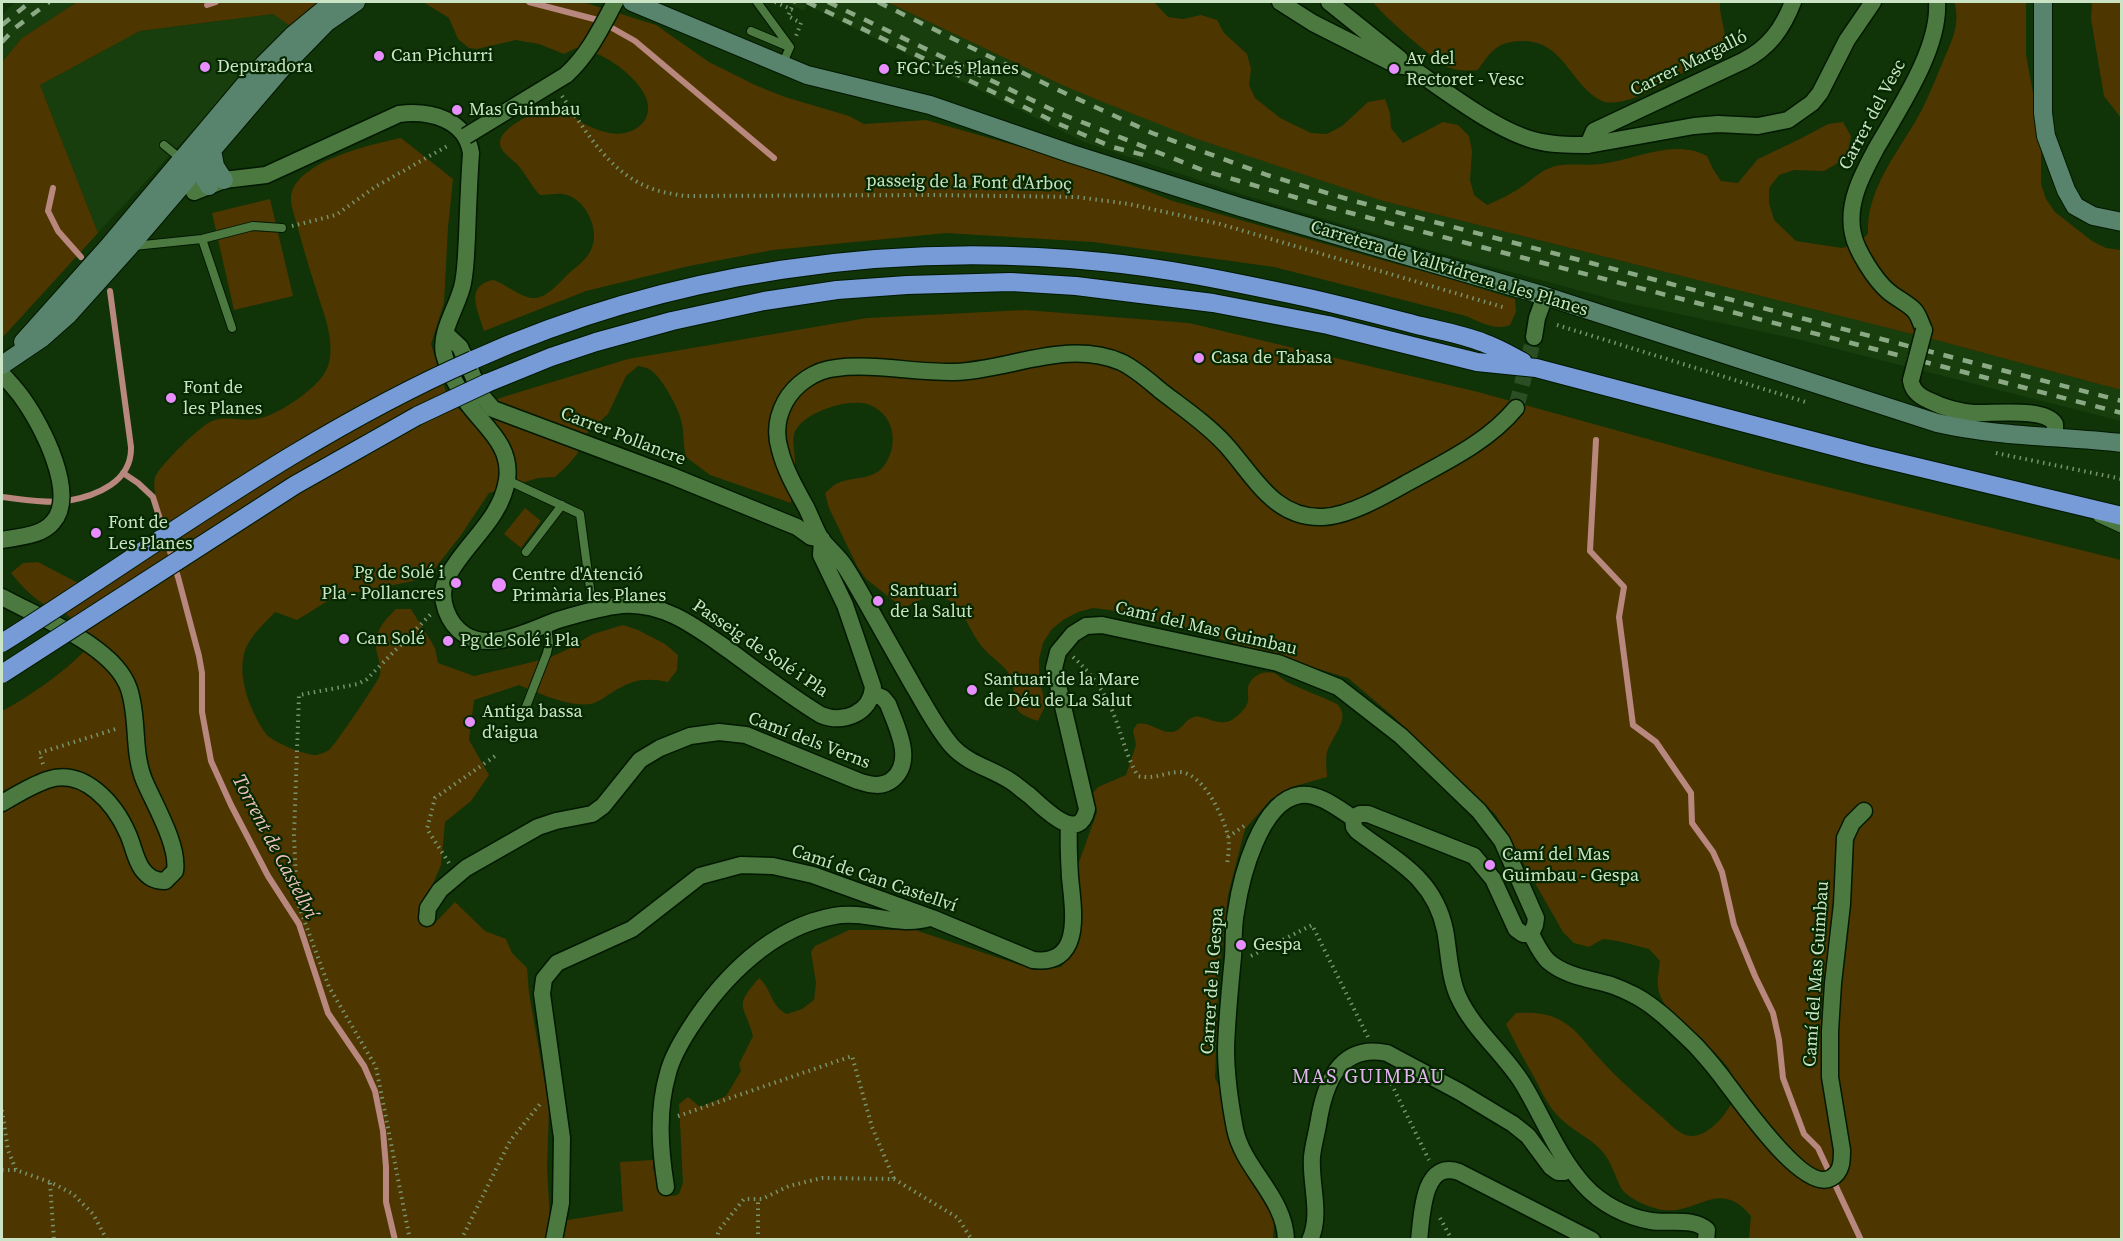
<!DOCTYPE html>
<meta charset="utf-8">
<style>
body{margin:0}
#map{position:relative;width:2123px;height:1241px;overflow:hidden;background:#103307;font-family:"Source Serif 4",serif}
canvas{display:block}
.frame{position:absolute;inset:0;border:3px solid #cbe4c5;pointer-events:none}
</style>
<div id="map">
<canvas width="2123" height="1241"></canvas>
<div class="frame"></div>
</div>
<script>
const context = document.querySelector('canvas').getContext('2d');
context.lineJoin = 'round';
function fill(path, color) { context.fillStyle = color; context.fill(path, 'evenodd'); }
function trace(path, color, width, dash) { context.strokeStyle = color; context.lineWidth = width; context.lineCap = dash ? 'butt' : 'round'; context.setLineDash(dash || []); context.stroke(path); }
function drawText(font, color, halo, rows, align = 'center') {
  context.font = font + ' "Source Serif 4",serif'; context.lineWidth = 4.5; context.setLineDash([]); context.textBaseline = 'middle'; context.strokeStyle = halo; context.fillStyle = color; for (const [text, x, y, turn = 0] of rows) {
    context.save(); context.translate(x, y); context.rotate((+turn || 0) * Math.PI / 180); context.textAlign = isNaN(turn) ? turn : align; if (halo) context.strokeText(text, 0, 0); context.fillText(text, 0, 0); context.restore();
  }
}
fill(new Path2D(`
 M15 2H77L22 38 2 62V15Z
 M786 2H887L1062 85 1194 138 1383 201 1936 340 2121 390V421L1801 340 1622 302 1425 249 1244 195 1084 142 807 5 804 11Z
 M273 14 290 26 98 233 40 85 140 31Z`), '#183e0d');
fill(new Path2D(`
 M77 2H318L290 26 273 14 140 31 40 85 98 233 2 338V62L22 38Z
 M423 2H583L656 25 709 62 755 85 785 97 849 116 864 124 926 120 1063 159 1173 201 1446 278 1515 299 1516 312 1510 325C1495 331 1480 322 1466 316L1274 267 1093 242 946 233 773 250 689 266 586 291 484 331C478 310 464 286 493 280 507 284 521 299 536 298 547 297 558 284 566 276 574 268 586 261 591 250 601 230 585 197 563 194 556 193 547 195 540 195 532 187 528 178 521 169 512 156 488 148 507 130 521 117 547 106 566 112 572 114 576 119 581 122 593 129 611 136 625 133 634 131 642 126 646 118 658 94 620 65 602 56 594 52 584 51 576 48L564 54 539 44 516 40 477 49 469 48 458 39 449 18Z
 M887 2H1154L1168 17 1183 19 1201 15 1217 20 1224 33 1247 54 1251 69 1249 85 1255 98 1280 118 1311 133 1327 134 1342 126 1368 102 1385 99 1390 113 1391 128 1403 143 1443 122 1458 125 1469 136 1472 151 1470 180 1474 195 1487 205C1501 199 1515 192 1527 183 1535 177 1541 171 1550 168 1562 162 1586 166 1600 164 1636 160 1672 138 1707 156L1713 169 1721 181 1738 183 1758 159 1800 139 1828 124 1843 122 1851 136 1848 151 1838 163 1824 171 1794 170 1779 175 1769 188V203L1774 220 1796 241 1842 248 1857 244 1868 234C1866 192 1895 156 1915 122 1927 102 1935 80 1944 59 1952 41 1961 21 1954 2H2026V55L2041 136V184L2046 199 2055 212 2092 241 2106 248 2121 250V390L1936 340 1383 201 1194 138 1098 100 1062 85Z
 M1373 2H1720C1719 15 1725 26 1725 40 1707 60 1627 115 1600 100 1569 82 1563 40 1521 41 1497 42 1491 51 1478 70 1469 71 1459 71 1450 68 1437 63 1381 14 1373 2Z
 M2092 2H2121V118L2104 96 2091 19Z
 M401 138 453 179 448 227 444 303 431 344 449 402 463 412 503 397 628 359 867 318 1025 310 1189 323 1478 392 1767 472 2121 560V1239H1749L1751 1216C1719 1177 1697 1215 1663 1210 1650 1208 1625 1198 1620 1186 1614 1173 1611 1161 1601 1150 1589 1137 1573 1131 1561 1119 1548 1107 1542 1092 1534 1077 1524 1059 1514 1042 1506 1024L1516 1013C1530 1012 1548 1013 1560 1020 1577 1029 1586 1044 1599 1058 1618 1079 1640 1098 1662 1117 1668 1122 1675 1130 1683 1134 1703 1143 1724 1118 1732 1102 1739 1088 1735 1077 1726 1065 1709 1043 1665 1016 1659 992 1656 983 1659 970 1660 961L1649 949 1618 941 1603 939 1589 947 1574 943 1563 932 1496 815 1474 793 1439 763 1395 718 1348 678 1174 625 1140 618 1110 610 1093 608 1078 612 1063 620 1051 630 1043 643 1039 659V675L1045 706 1038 721C999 709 1023 694 1007 671 1001 663 991 657 984 649 963 625 968 603 933 594L903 608 866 579 857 566 829 508 825 493C829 490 832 486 836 484 851 476 871 481 883 467 899 447 896 416 870 405 851 397 801 412 794 434 792 442 795 454 795 462 795 475 792 489 791 503L710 475 686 457C683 445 684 435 682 424 680 410 663 380 652 371 648 368 643 367 638 366L626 376 608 414 587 433 577 454 567 466 555 477 538 478 489 493 461 535 432 572 418 580 340 596 326 602 297 620 275 612C265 623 252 634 246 648 235 674 251 713 266 734 272 742 307 756 317 755 320 754 326 752 329 750 334 747 379 680 380 675 382 665 377 657 376 648 374 631 385 620 396 609H411L435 648 438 663 474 676 549 658 566 650 593 634 623 625 638 630 665 644 678 655 677 670 668 682C643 677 632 680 611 693 605 697 597 703 590 704 569 707 538 693 519 685L474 700 469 740 489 775 471 801 445 822 441 865 426 900V926L433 925 455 902 485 931 506 939 512 953 527 968 529 993 549 1107 547 1168 550 1220H568L623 1211 620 1162 653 1160V1170L661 1171 660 1195 674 1196 679 1194 683 1183 679 1104 688 1097 700 1107 726 1096 741 1071 739 1064 753 1036C744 1003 733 1008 759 978 772 989 770 1006 787 1014L802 1009 814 1000 816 983 811 952 815 946 849 930H915L1035 970 1061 967 1072 954 1077 929 1078 865 1097 812 1093 793 1098 787 1126 775 1136 745 1133 730 1137 724C1150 721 1159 733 1172 732 1182 731 1185 719 1194 717 1203 714 1215 726 1230 721 1236 718 1247 708 1248 701 1249 696 1247 692 1248 687 1251 676 1263 670 1274 673 1279 675 1284 681 1289 683 1305 691 1321 696 1337 704 1352 718 1332 736 1327 752 1325 760 1327 769 1327 777L1295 786 1271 799 1245 829 1228 895 1222 951 1219 964 1215 1078 1219 1086 1235 1148 1271 1213 1274 1224 1273 1239 2 1240V711C29 697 69 669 89 646 82 630 75 619 60 610 54 607 48 606 42 603 30 595 20 584 11 573L23 563 38 562 80 584 138 548 164 522C159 508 152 493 155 478 157 468 201 425 212 421 227 415 241 422 257 419 278 415 312 392 324 374 335 358 330 334 325 317 315 286 305 256 297 225 295 217 291 207 291 199 291 162 373 144 401 138Z
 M270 199 293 296 234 310 212 213Z
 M525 508 541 521 521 548 504 534Z`), '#4e3601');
trace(new Path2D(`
 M529 2 598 20 635 41 774 158
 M207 5 216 2
 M53 188 48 211 58 231 81 257
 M1596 440 1590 551 1624 587 1619 617 1633 725 1656 742 1691 793 1692 823 1713 852 1722 872 1734 925 1755 976 1773 1013 1779 1040 1783 1078 1804 1134 1818 1148 1861 1240
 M123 473 138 483 153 497 178 577 199 656 202 673V712L211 761 231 805 268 876 299 924 328 1013 364 1066 375 1091 383 1131 386 1167V1202L395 1240
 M2 497C20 499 48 504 67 501 96 496 132 482 131 447L110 291`), '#b8877e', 6);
trace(new Path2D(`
 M1516 408 1534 337`), '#2c4e24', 16, [16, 8]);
const lane = new Path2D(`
 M757 2 790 47 782 65
 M751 31 789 47
 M164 145 181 159
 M202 239 232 328
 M134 246 202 239 253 226 282 228
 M507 480 580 514 593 611
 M2098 518 2122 529
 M526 552 562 505
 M524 712 547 653 549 643 547 625`);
const street = new Path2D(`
 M1280 2 1313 23 1396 65 1410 67C1444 90 1494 129 1533 140 1551 145 1570 145 1588 145L1694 126 1718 124 1758 126 1788 120 1812 103 1820 93 1847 40 1873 2
 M1329 2 1400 59
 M1588 145 1594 131 1743 61C1769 48 1783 28 1793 2
 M194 192 224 180 266 175 399 114C429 110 466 119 471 153 469 181 468 209 467 237 466 252 466 268 463 283 459 305 439 331 444 354 448 370 459 391 468 404 486 428 512 446 507 480 501 520 464 544 447 578 437 598 448 624 465 635 492 652 532 629 558 620 578 614 601 607 622 605 665 602 697 628 730 651 760 673 790 696 821 715 844 724 871 713 873 687L845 605 821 555 822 539
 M1924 330C1921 324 1919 315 1914 310 1907 303 1896 298 1888 291 1875 280 1856 250 1853 234 1846 203 1863 173 1877 147 1900 107 1940 48 1937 2
 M446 334 460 347 482 396 493 409 672 476 797 527 811 537 822 539
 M1534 337 1537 318 1545 296
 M2 374C9 382 17 390 23 399 41 424 78 494 53 522 42 536 18 537 2 540
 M1911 380C1912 391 1919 396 1928 400 1942 407 1959 412 1974 413 1993 414 2045 407 2055 424V436
 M1516 408C1488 442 1445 462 1407 483 1384 496 1349 516 1323 517 1274 519 1254 476 1226 445 1207 424 1183 408 1161 391 1149 381 1136 369 1121 362 1067 339 1010 370 955 372 917 373 872 363 836 368 815 370 795 384 785 402 777 417 775 434 780 450 785 470 796 489 806 507 811 517 815 529 821 539 828 548 838 556 844 565 852 577 859 590 866 602 882 630 898 659 914 687 926 707 937 729 952 746 968 764 993 769 1012 782 1018 786 1023 791 1029 795 1043 807 1079 846 1087 809L1054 668 1058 652 1073 634 1086 626 1102 625 1278 663 1338 687 1401 736 1479 811 1502 841 1536 918 1535 925 1531 934
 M2 597C40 618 115 646 129 689 139 719 132 750 144 780 154 804 179 845 175 871L165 881C154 881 148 877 142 869 135 859 133 845 128 834 115 804 84 767 47 780 32 785 16 795 2 803
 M1353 818 1354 827 1357 831C1396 861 1434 877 1445 930 1449 951 1449 976 1458 996 1473 1030 1504 1053 1523 1084 1543 1117 1557 1155 1584 1185 1600 1203 1626 1217 1651 1221 1668 1224 1694 1217 1707 1230L1706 1240
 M1353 818 1360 814H1368L1474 856 1493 879 1516 929 1523 934H1531
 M427 918 428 908 440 890 466 868 538 827 556 821 592 814 603 806 640 760 660 748 690 736 719 732 746 735 858 781C870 785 883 788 893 779 915 760 896 726 888 704L883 698 872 693
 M1531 934C1536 943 1540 953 1548 961 1565 976 1590 979 1611 985 1620 988 1628 992 1636 996 1658 1008 1678 1029 1696 1046 1707 1058 1718 1071 1728 1085 1743 1104 1804 1193 1831 1178 1842 1172 1842 1161 1842 1150L1830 1077V1031L1833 983 1842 904 1845 838 1852 823 1864 811
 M666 1187C660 1149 657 1111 668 1073 672 1057 681 1042 690 1028 723 977 772 927 834 916 866 910 899 928 930 918
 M554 1240 561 1203 562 1138 542 994 544 979 557 963 632 929 700 876 741 865 773 866 813 875 932 918 1033 960C1084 966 1073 909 1070 877 1069 860 1068 843 1069 825
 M1286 1240C1285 1197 1243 1169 1235 1129 1230 1103 1226 1074 1226 1048 1227 1018 1230 987 1233 957 1234 943 1233 927 1236 912 1241 878 1260 801 1300 795 1318 792 1339 809 1353 818
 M1310 1240C1322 1214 1310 1184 1312 1157 1313 1146 1316 1136 1318 1125 1324 1086 1338 1043 1387 1053L1460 1092 1513 1124 1528 1136 1551 1167 1558 1172H1564L1570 1168
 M1419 1240C1422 1217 1422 1159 1459 1172L1592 1240`);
const secondary = new Path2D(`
 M632 2 807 75 930 105 1072 154 1240 207 1545 296 1937 423C1998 437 2060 436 2122 443
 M2043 2V113L2046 136 2066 190 2075 206 2093 216 2122 222
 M212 150 215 166 224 180
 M198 157V167L209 186
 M23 342 108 247 252 76 292 36 333 2
 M2 365 42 338 68 315 130 246 284 66 327 22 356 2`);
const highway = new Path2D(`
 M473 360C668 272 891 240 1103 262 1166 268 1228 281 1290 294 1334 303 1378 315 1421 326 1442 331 1464 335 1484 343 1498 348 1510 355 1523 362
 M487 383 551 357 596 342 672 321 764 301 837 290 907 285 1011 282 1076 286 1213 303 1328 325 1477 362 1536 368 1867 455 2122 516`);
trace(lane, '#021800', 10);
trace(street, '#021800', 19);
trace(secondary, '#021800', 20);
trace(highway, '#021800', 20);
trace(new Path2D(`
 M775 2 795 11
 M794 2 788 16 801 23 796 36
 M562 96C587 133 611 176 656 190 665 193 675 194 684 196L931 195 1077 197 1129 204 1220 224 1506 308
 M292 226 336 215 375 187 449 145
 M1557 325 1809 403
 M1996 453 2122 479
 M1073 657C1089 671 1101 687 1110 706 1121 729 1125 755 1138 776 1155 780 1165 772 1180 772 1204 774 1223 816 1228 836 1230 845 1228 856 1227 865
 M43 764 39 753 119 728
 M1228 837 1244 826
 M449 863 427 829 435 798 498 754
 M1251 956 1312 925 1368 1037
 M1386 1073 1429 1160
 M2 1110 8 1150 16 1170
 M678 1116 852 1056 872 1127 894 1179
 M2 1170H16L50 1182 73 1194 93 1214 107 1240
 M50 1183 54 1240
 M1440 1218 1452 1240
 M410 1240 376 1067 329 987 297 901 294 835 299 695 358 684 367 679 431 614
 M461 1240 510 1141 540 1104
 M716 1240 719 1230 744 1199H762L789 1186 822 1178 894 1179 958 1218 972 1240
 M758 1240V1199`), '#77946f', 4, [1.5, 4.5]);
trace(lane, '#4b7940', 8);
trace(street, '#4b7940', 16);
trace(secondary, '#58836d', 18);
trace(highway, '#769bd6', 18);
trace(new Path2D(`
 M807 2 1059 124 1112 147 1144 155
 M828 2 1059 113 1205 171 1339 210 1909 358
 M878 2 1056 89 1152 133 1267 175 1354 201 1912 347
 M2 25 30 2
 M2 42 15 28 49 2
 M1924 350 2122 401
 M1921 361 2122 413`), '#8ca985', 4.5, [10, 10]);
const streetBridge = new Path2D(`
 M466 136 566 75C589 54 601 28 615 2
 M1911 380 1924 330`);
const highwayBridge = new Path2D(`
 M2 643C157 545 304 434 473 360
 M2 674 295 485 417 416 487 383`);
trace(streetBridge, '#021800', 19, []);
trace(highwayBridge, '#021800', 20, []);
trace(streetBridge, '#4b7940', 16);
trace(highwayBridge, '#769bd6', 18);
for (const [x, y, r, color] of [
 [379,56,6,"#e98efe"],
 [205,67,6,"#e98efe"],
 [884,69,6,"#e98efe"],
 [1394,69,6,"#e98efe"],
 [457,110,6,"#e98efe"],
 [1199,358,6,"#e98efe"],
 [171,398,6,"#e98efe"],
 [96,533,6,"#e98efe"],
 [456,583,6,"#e98efe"],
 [499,585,8,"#e98efe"],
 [878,601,6,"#e98efe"],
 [344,639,6,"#e98efe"],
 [448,641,6,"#e98efe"],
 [972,690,6,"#e98efe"],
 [470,722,6,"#e98efe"],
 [1490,865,6,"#e98efe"],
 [1241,945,6,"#e98efe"]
]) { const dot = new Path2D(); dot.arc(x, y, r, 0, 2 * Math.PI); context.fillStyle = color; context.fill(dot); trace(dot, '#052800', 2); }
drawText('18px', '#cbe4c5', '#052800', [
 ["Can Pichurri",391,56],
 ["Av del",1406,59],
 ["Rectoret - Vesc",1406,80],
 ["Depuradora",217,67],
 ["FGC Les Planes",896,69],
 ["Mas Guimbau",469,110],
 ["Casa de Tabasa",1211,358],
 ["Font de",183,388],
 ["les Planes",183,409],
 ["Font de",108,523],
 ["Les Planes",108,544],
 ["Pg de Solé i",444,573,"right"],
 ["Pla - Pollancres",444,594,"right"],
 ["Centre d'Atenció",512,575],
 ["Primària les Planes",512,596],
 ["Santuari",890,591],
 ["de la Salut",890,612],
 ["Can Solé",356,639],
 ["Pg de Solé i Pla",460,641],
 ["Santuari de la Mare",984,680],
 ["de Déu de La Salut",984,701],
 ["Antiga bassa",482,712],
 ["d'aigua",482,733],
 ["Camí del Mas",1502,855],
 ["Guimbau - Gespa",1502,876],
 ["Gespa",1253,945]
], 'left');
drawText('18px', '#cbe4c5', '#052800', [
 ["Carrer Margalló",1689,64,-26],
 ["Carrer del Vesc",1873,115,-62],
 ["passeig de la Font d'Arboç",969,183,1],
 ["Carretera de Vallvidrera a les Planes",1449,269,17],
 ["Carrer Pollancre",623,437,21],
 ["Camí del Mas Guimbau",1206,629,13],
 ["Passeig de Solé i Pla",760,649,34],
 ["Camí dels Verns",809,741,21],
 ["Camí de Can Castellví",874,879,19],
 ["Camí del Mas Guimbau",1817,974,-86],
 ["Carrer de la Gespa",1213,981,-86]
]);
drawText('italic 20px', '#f1c1c0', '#052800', [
 ["Torrent de Castellví",274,847,62]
]);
context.letterSpacing = '1.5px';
drawText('20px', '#e6b4f2', '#052800', [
 ["MAS GUIMBAU",1369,1078]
]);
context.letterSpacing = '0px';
</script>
